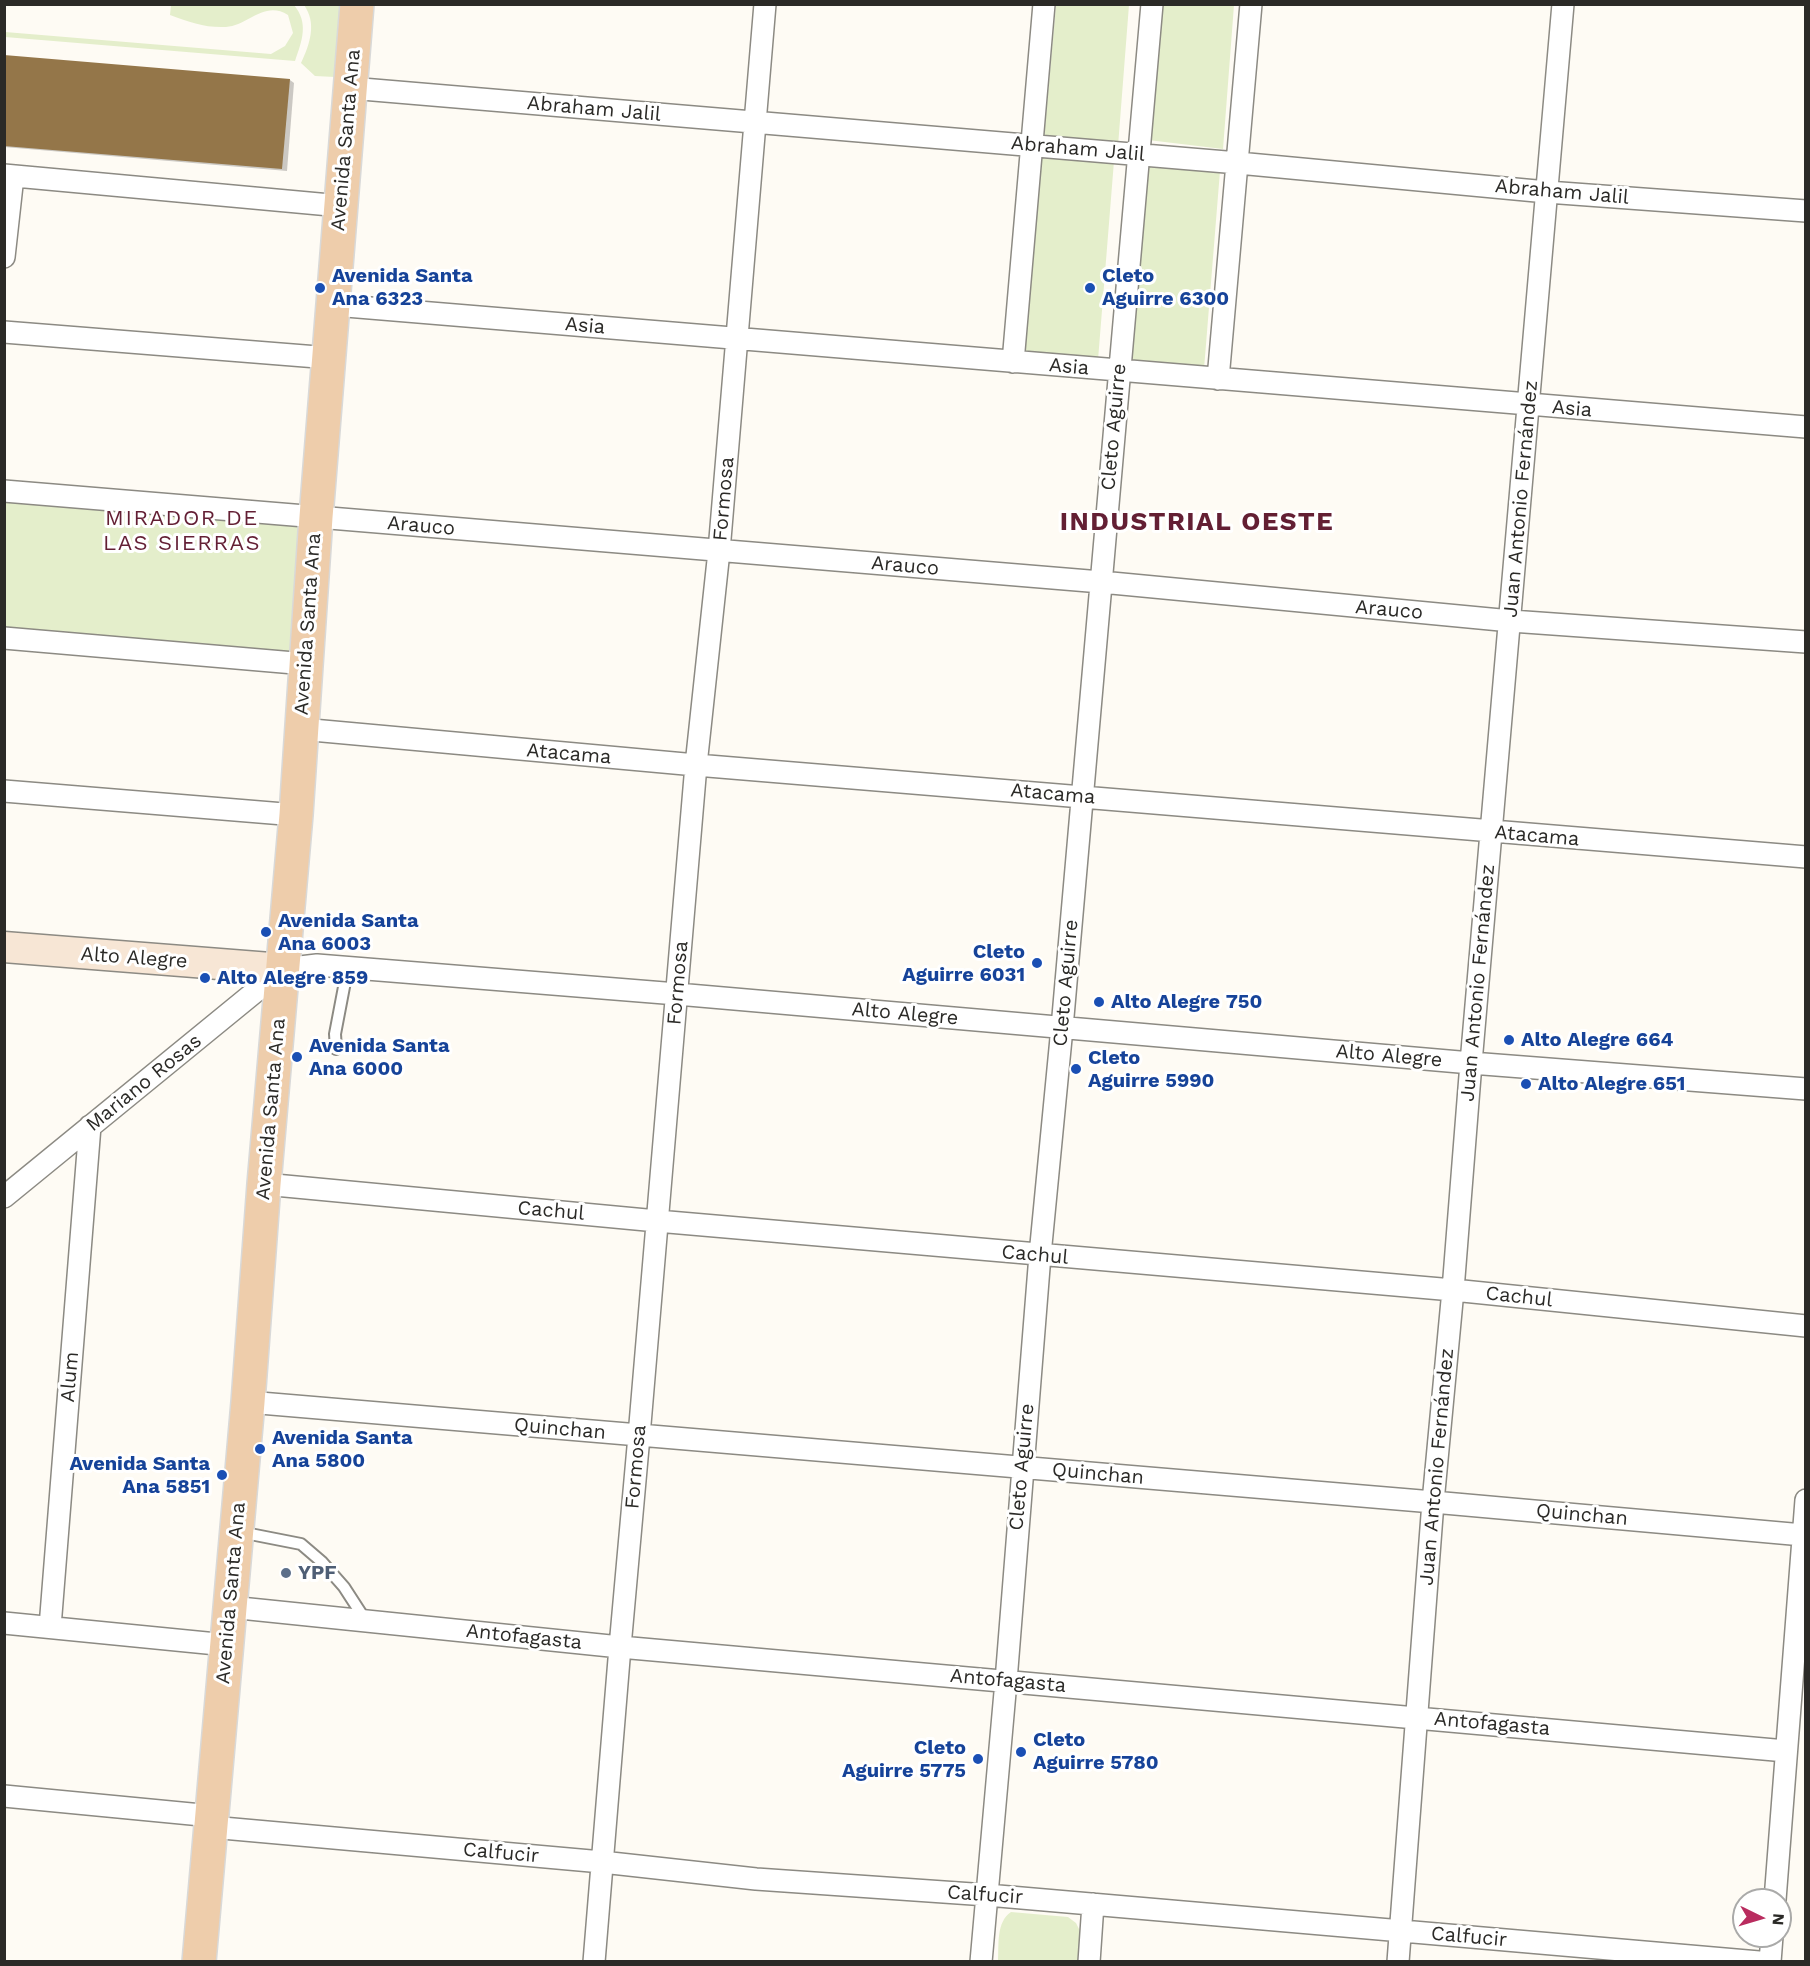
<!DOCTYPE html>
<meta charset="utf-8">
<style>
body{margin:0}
#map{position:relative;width:1810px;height:1966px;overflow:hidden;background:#fefbf4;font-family:"Work Sans",sans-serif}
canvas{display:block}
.frame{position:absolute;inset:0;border:6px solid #2b2a27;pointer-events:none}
.north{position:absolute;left:1732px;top:1888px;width:60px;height:60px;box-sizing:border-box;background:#fff;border:2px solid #aaaaa9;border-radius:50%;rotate:95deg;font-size:16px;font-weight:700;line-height:24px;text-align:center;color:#2b2a27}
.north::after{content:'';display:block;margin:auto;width:21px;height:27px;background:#b92c5f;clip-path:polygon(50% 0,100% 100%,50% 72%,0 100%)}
</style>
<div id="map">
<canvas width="1810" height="1966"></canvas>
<div class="frame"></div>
<div class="north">N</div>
</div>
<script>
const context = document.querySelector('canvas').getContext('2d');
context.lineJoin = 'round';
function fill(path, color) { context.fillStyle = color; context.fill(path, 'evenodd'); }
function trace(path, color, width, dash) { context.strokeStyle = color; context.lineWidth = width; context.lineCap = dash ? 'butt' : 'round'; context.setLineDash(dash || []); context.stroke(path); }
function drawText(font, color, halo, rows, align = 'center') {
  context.font = font + ' "Work Sans",sans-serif'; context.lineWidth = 6; context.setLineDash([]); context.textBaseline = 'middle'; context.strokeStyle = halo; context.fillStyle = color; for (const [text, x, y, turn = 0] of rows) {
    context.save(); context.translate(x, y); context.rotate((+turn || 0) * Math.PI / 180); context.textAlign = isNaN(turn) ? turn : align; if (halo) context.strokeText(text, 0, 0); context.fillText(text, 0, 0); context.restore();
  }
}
fill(new Path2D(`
 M171 5H294C309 23 302 41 295 61L5 37V32L271 54 285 46 293 33 288 15C264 0 248 26 226 27 205 28 190 22 170 15Z
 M304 5H340L335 77 315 76 301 63C310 44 317 23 304 5Z
 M1056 5H1129L1118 146 1044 137Z
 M1161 5H1234L1223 149 1148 140Z
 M1042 157 1114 161 1098 360 1023 351Z
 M1148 167 1220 171 1204 369 1130 360Z
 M4 498 302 523 291 656 5 631Z
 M1011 1912 1068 1917 1076 1923 1081 1933 1079 1961 998 1962C999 1945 996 1922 1011 1912Z`), '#e4eecb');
fill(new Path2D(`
 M4 57 290 80 294 83 287 171 4 147Z`), '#0003');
fill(new Path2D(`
 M4 55 290 79 282 169 4 146Z`), '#947649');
const lane = new Path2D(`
 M336 1049 335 1034 348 966
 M240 1532 301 1544 322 1562 344 1587 366 1621`);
const street = new Path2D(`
 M350 88 1238 163 1547 192 1806 211
 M4 175 341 206
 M4 257 13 176
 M334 305 1806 427
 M4 332 330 358
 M1013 362 1044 4
 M1218 379 1251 4
 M4 491 1101 582 1511 621 1806 642
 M4 638 306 664
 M301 729 696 765 1806 857
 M4 791 296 815
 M264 1184 657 1221 1453 1290 1806 1326
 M4 1197 283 969 317 965 677 994 1471 1063 1806 1089
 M248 1402 1433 1502 1803 1535
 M230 1607 620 1647 1786 1751
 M4 1623 227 1645
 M50 1627 90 1126
 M4 1796 212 1816
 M211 1827 602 1862 756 1879 987 1895 1759 1962
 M1775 1900 1806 1500
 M594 1962 620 1647 639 1436 696 765 719 551 765 4
 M981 1962 1006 1681 1040 1255 1062 1028 1152 4
 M1089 1962 1093 1904
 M1398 1962 1433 1502 1453 1290 1471 1063 1563 4
 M1770 1962 1772 1936`);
const secondary = new Path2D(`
 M4 947 283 969`);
const primary = new Path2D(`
 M199 1962 248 1402 264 1184 296 815 316 517 357 4`);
trace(lane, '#8c8a83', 14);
trace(street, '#8c8a83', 24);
trace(secondary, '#8c8a83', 33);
trace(primary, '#d9d9d8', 36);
trace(lane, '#fff', 10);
trace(street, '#fff', 21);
trace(secondary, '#f7e6d5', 30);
trace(primary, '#eecdab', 33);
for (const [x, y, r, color] of [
 [320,288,6,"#1a4fb4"],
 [1090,288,6,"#1a4fb4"],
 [266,932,6,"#1a4fb4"],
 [1037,963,6,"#1a4fb4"],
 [205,978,6,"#1a4fb4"],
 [1099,1002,6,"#1a4fb4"],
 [1509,1040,6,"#1a4fb4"],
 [297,1057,6,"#1a4fb4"],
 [1076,1069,6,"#1a4fb4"],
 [1526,1084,6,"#1a4fb4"],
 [260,1449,6,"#1a4fb4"],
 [222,1475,6,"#1a4fb4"],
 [286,1573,6,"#5c6f8a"],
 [1021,1752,6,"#1a4fb4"],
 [978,1759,6,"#1a4fb4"]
]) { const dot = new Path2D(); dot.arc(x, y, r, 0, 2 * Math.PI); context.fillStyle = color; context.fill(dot); trace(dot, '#fff', 2); }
drawText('20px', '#2b2a27', '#fff', [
 ["Abraham Jalil",594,109,5],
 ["Avenida Santa Ana",346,140,-85],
 ["Abraham Jalil",1078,149,5],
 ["Abraham Jalil",1562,192,5],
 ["Asia",585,326,5],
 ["Asia",1069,367,5],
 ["Asia",1572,409,5],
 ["Cleto Aguirre",1114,427,-85],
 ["Formosa",724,499,-85],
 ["Juan Antonio Fernández",1521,499,-85],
 ["Arauco",421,526,5],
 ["Arauco",905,566,5],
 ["Arauco",1389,610,5],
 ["Avenida Santa Ana",308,624,-86],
 ["Atacama",569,754,5],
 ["Atacama",1053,794,5],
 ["Atacama",1537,836,5],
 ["Alto Alegre",134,958,4],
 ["Formosa",678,983,-85],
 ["Cleto Aguirre",1066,983,-85],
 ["Juan Antonio Fernández",1478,983,-85],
 ["Alto Alegre",905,1014,5],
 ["Alto Alegre",1389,1056,5],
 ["Mariano Rosas",144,1083,-39],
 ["Avenida Santa Ana",271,1109,-85],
 ["Cachul",551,1211,5],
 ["Cachul",1035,1255,5],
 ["Cachul",1519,1297,6],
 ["Alum",70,1377,-85],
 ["Quinchan",560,1429,5],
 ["Formosa",636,1467,-85],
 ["Cleto Aguirre",1022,1467,-85],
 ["Juan Antonio Fernández",1437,1467,-85],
 ["Quinchan",1098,1474,5],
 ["Quinchan",1582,1515,5],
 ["Avenida Santa Ana",231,1593,-85],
 ["Antofagasta",524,1637,6],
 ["Antofagasta",1008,1681,5],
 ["Antofagasta",1492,1724,5],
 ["Calfucir",501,1853,5],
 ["Calfucir",985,1895,4],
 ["Calfucir",1469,1937,5]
]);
drawText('bold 20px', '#164399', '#fff', [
 ["Avenida Santa",332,276],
 ["Ana 6323",332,299],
 ["Cleto",1102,276],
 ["Aguirre 6300",1102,299],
 ["Avenida Santa",278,921],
 ["Ana 6003",278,944],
 ["Cleto",1025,952,"right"],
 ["Aguirre 6031",1025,975,"right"],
 ["Alto Alegre 859",217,978],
 ["Alto Alegre 750",1111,1002],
 ["Alto Alegre 664",1521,1040],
 ["Avenida Santa",309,1046],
 ["Ana 6000",309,1069],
 ["Cleto",1088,1058],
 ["Aguirre 5990",1088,1081],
 ["Alto Alegre 651",1538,1084],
 ["Avenida Santa",272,1438],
 ["Ana 5800",272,1461],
 ["Avenida Santa",210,1464,"right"],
 ["Ana 5851",210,1487,"right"],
 ["Cleto",1033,1740],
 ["Aguirre 5780",1033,1763],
 ["Cleto",966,1748,"right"],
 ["Aguirre 5775",966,1771,"right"]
], 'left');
drawText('bold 20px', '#4e5e75', '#fff', [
 ["YPF",298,1573]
], 'left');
context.letterSpacing = '1.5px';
drawText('22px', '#631f34', '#fff', [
 ["MIRADOR DE",182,519],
 ["LAS SIERRAS",182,544]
]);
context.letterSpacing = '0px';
context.letterSpacing = '1.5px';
drawText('bold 26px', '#631f34', '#fff', [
 ["INDUSTRIAL OESTE",1197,522]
]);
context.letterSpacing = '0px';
</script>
